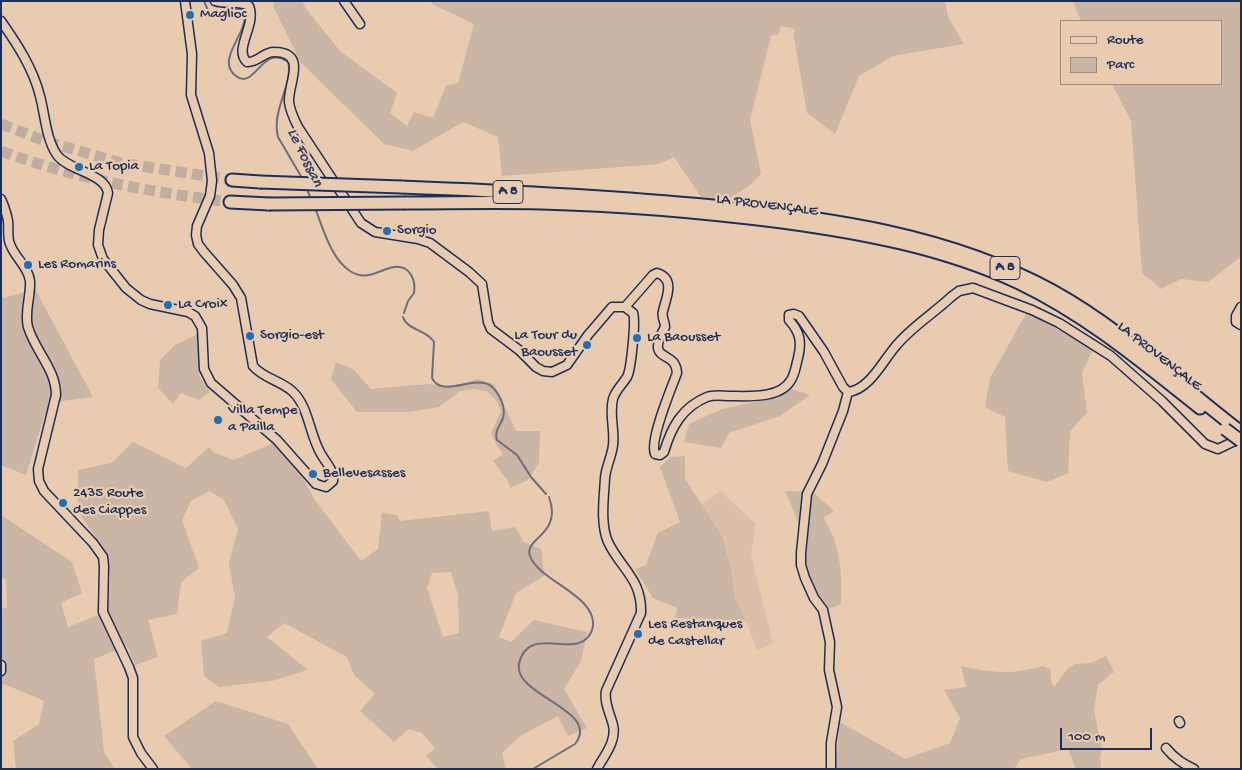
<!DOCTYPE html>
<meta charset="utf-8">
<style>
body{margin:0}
#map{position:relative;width:1242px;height:770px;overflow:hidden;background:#e9ccb0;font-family:"Gochi Hand",sans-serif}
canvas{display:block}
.frame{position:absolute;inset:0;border:2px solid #1b2f5e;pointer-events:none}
.legend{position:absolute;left:1060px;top:20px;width:162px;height:65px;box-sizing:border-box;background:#e9ccb0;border:1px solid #978d8f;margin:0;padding:6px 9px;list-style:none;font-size:15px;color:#1b2f5e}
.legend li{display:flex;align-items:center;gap:10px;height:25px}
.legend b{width:25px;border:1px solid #978d8f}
.scale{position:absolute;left:1060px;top:728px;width:92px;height:22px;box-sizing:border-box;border:2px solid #1b2f5e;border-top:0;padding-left:6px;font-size:15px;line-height:18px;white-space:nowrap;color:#1b2f5e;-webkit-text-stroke:4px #e9ccb0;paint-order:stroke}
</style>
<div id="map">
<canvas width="1242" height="770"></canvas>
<div class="frame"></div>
<ul class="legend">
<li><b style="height:6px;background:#e9ccb0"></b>Route</li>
<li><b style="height:14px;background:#cbb5a4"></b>Parc</li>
</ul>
<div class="scale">100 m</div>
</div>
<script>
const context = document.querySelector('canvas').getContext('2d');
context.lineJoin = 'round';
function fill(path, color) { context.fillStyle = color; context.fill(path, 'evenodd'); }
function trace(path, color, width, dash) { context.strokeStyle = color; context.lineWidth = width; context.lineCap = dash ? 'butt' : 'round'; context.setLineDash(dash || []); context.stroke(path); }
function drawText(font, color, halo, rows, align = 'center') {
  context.font = font + ' "Gochi Hand",sans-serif'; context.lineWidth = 4.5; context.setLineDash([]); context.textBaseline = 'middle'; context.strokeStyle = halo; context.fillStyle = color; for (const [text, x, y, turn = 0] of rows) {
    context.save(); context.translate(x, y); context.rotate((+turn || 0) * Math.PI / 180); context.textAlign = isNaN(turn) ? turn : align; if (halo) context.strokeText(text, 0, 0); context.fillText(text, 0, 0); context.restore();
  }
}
fill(new Path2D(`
 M720 491 756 524 751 555 773 643 757 650 746 621 735 598 731 568 724 537 701 505Z`), '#dac0aa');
fill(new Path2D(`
 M273 1H303L304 6 340 51 397 93 390 113 407 126 414 112 433 118 446 86 458 83 474 24 434 5 429 1H945L948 17 964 44 893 56 859 76 835 134 807 113 794 37 795 29 781 26 779 34 771 36 750 120 761 174 748 187 728 199 701 197 674 157 659 164 502 176 498 137 463 122 413 151 384 144 301 63 274 8Z
 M1073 1H1241V257L1208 282 1181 279 1161 289 1142 273 1131 121 1112 84H1221V21H1081Z
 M35 289 93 397 62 401 45 414 26 475 1 465V295L4 298Z
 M1027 312 1093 350 1082 373 1087 413 1070 431 1068 473 1047 482 1008 471 1005 417 985 407 990 378Z
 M198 334 199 375 210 392 199 400 181 393 173 404 158 388 160 360 175 345Z
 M336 362 354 370 371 389 429 384 450 387 478 379 494 384 516 431H540L539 463 528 480 510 488 508 481 493 461 503 454 496 444 491 433 501 411 496 400 486 391 473 389 460 391 439 407 409 412H357L331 379Z
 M791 389 810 395 780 416 729 433 721 448 684 442 689 424 722 409 769 399Z
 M133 442 186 468 209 447 215 453 234 460 273 443 301 475 315 500 361 561 378 549 382 513 397 515 400 521 489 511 492 531 515 527 524 542 541 549 544 576 516 593 499 637 511 642 534 620 587 632 581 661 564 689 587 728 568 736 558 716 520 736 502 753 506 769H438L426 756 435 748 422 733 409 729 394 742 360 711 375 694 354 675 347 657 284 623 267 637 308 670 272 681 219 687 204 676 201 641 227 633 235 598 229 563 238 529 224 500 209 491 191 501 182 520 199 568 181 582 177 614 148 620 158 657 135 665 127 646 94 659 104 752 115 769H16L13 741 39 724 44 701 4 684 1 687V609L7 607 6 579 1 578V515L72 562 82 593 61 603 68 627 108 611 110 576 106 552 78 512V470L111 463ZM451 572 458 595 459 633 443 637 427 588 432 573Z
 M685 456V479L723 537 731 568 735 598 746 621 675 618 677 608 653 598 635 569 646 565 658 533 680 522 660 467 671 457Z
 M785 491 813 492 834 511 823 518C841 543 842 574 841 604L818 613 795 564 799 524Z
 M1106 656 1114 672 1098 685 1094 711 1102 749 1100 758 1101 769H1076L1068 749 1021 759 1014 769H835L840 722 905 759 950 743 960 718 944 690 966 687 961 666C993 673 1011 675 1043 666L1050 669 1051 681 1054 687 1068 668 1075 664 1091 663Z
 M216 701 288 724 318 769H192L164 736Z`), '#cbb5a4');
trace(new Path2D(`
 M204 1 209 13C221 16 230 8 241 9L245 13C247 35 215 60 236 76 255 91 262 43 288 62 294 83 271 110 278 137L302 178
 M306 187 311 199
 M315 208C323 228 331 259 350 271 367 282 378 270 394 267 410 265 416 280 414 293L408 301 404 313
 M403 317C407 330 427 330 434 342L432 378C442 399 474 374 491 386 500 394 506 407 503 418 500 426 494 431 497 440L517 455 531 477 546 494
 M533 769 575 744C602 710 513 696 519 664 527 626 569 655 586 639 590 636 592 631 593 626 596 595 539 581 530 556 523 538 563 535 549 497`), '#6c6d7e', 2);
trace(new Path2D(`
 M1 124 45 141 121 163 232 180
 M1 151C77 179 150 192 230 202`), '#c0ada0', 11, [11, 5.5]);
const minor = new Path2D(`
 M215 1C227 5 238 0 249 6 257 25 233 49 247 62 258 63 264 51 275 52 308 53 288 83 289 102 290 111 294 119 298 127L361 223 375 232 418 239 430 243 469 272 482 284 488 322 491 329 519 350 536 367 543 371 552 372 567 365 588 335 612 307H625L633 313C636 321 631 370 627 377 622 385 615 391 613 399 609 414 615 430 613 445 612 456 606 466 605 478 604 498 600 523 608 542 621 569 642 579 641 613L606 691C604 703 610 713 613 725 617 741 604 756 597 769
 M344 1 360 24
 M1 21C17 44 33 68 40 96 45 115 46 139 57 155 69 171 105 173 108 193L99 230 98 245 103 259 126 288 141 300 150 304 188 312 195 316 202 328 204 369 211 383 277 440 316 484 326 487 333 481C334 470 326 463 321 454 309 434 309 406 292 391 280 380 264 379 253 366L241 298 233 285 204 252 198 244 196 235 197 226 210 196 212 181 209 153 191 95 192 54 185 1
 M1 199C4 206 7 214 8 221 9 229 7 237 10 244 15 258 28 266 30 281 31 297 24 312 28 327 35 351 56 369 56 395L38 469 39 481 44 491 93 543 103 557 104 566 103 612 129 667 133 678V737L141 753 153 769
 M625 307 653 275 657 273C676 279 666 298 663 311 661 317 665 321 665 327 644 365 676 348 677 373 671 389 649 441 655 454L660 455 664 452C671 428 682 407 707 397 715 394 723 396 730 396 749 396 780 399 791 380 795 374 796 365 798 358 802 342 800 332 789 320V315L794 314 799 316 824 352 843 387 848 392
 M1241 307 1236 316V322L1241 325
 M848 392C869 390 883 361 895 347 910 328 933 314 951 297L959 291 973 288 1032 310 1059 323 1111 356 1162 401 1205 444 1218 449 1241 438
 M1 665V671
 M1179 721 1180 723
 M1166 748C1174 758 1182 763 1194 769
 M831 769V743L837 707 829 670 830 642 823 610 814 598 805 578 801 565V553L807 494 822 464 843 411 848 392`);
const highway = new Path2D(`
 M232 180 260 182
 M401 187C506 191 609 196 713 206 830 218 948 234 1053 291 1122 329 1178 384 1241 432
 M230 202 269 204
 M406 203C451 203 496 202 541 203 621 205 702 212 782 222 863 233 944 248 1019 283 1086 315 1142 362 1200 408`);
trace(minor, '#1b2f5e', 11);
trace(highway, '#1b2f5e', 15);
trace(minor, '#e9ccb0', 8);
trace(highway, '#e9ccb0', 11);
const highwayBridge = new Path2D(`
 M260 182 401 187
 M269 204 406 203
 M1225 429 1241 441`);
trace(highwayBridge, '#1b2f5e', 15, []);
trace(highwayBridge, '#e9ccb0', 11);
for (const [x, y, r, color] of [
 [190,15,5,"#1f6fb2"],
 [79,167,5,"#1f6fb2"],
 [387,231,5,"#1f6fb2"],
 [28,265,5,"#1f6fb2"],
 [168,305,5,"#1f6fb2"],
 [250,336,5,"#1f6fb2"],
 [637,338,5,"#1f6fb2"],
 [587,345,5,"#1f6fb2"],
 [218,420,5,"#1f6fb2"],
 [313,474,5,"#1f6fb2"],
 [63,503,5,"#1f6fb2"],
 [638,634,5,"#1f6fb2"]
]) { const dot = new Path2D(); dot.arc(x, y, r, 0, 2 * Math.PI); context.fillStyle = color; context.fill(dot); trace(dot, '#e9ccb0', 2); }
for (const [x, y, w] of [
 [508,192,30],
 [1005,268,30]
]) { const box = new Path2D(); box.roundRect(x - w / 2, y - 11.5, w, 23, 4); context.fillStyle = '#e9ccb0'; context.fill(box); trace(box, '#1b2f5e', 1); }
drawText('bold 14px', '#1b2f5e', null, [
 ["A 8",508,192],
 ["A 8",1005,268]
]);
drawText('15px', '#1b2f5e', '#e9ccb0', [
 ["Maglioc",200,15],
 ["La Topia",89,167],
 ["Sorgio",397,231],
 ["Les Romarins",38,265],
 ["La Croix",178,305],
 ["Sorgio-est",260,336],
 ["La Tour du",577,336,"right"],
 ["Baousset",577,353,"right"],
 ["La Baousset",647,338],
 ["Villa Tempe",228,411],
 ["a Pailla",228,428],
 ["Bellevesasses",323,474],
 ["2435 Route",73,494],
 ["des Ciappes",73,511],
 ["Les Restanques",648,625],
 ["de Castellar",648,642]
], 'left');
drawText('15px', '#1b2f5e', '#e9ccb0', [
 ["LA PROVENÇALE",767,206,7],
 ["LA PROVENÇALE",1159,357,38]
]);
drawText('italic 16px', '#2f3e66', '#e9ccb0', [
 ["Le Fossan",304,158,64]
]);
</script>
